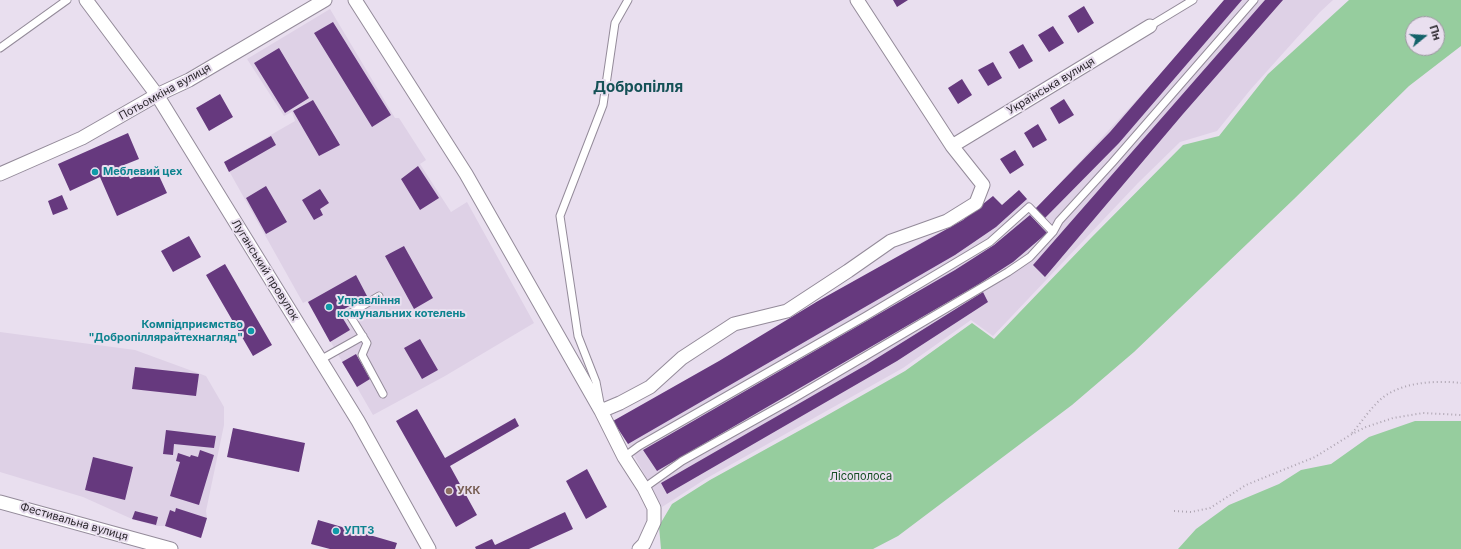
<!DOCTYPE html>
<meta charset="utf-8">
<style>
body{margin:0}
#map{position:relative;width:1461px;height:549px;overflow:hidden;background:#e9dfef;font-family:Inter,sans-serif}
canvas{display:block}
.north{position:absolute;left:1405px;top:16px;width:40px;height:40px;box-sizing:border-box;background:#e9dfef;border:1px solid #9d96a2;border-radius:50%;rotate:72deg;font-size:11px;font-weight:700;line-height:16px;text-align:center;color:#2c282e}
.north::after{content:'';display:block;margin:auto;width:14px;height:18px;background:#136269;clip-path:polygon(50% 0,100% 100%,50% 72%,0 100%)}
</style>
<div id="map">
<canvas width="1461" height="549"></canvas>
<div class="north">Пн</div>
</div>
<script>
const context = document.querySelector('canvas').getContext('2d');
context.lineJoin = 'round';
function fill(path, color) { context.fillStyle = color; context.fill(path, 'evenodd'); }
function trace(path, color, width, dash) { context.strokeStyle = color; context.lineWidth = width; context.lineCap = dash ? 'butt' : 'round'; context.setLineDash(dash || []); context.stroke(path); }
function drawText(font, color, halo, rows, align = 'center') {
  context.font = font + ' Inter,sans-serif'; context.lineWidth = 4; context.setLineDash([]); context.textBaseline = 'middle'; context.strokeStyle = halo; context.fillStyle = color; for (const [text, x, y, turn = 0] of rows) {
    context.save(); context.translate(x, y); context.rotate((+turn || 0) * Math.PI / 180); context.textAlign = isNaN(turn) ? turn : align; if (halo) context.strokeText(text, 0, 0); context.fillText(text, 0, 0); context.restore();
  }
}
fill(new Path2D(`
 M1225 0H1333L1320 12 1251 89 1217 131 1180 142 1138 183 993 336 971 320 903 368 707 478 662 507 628 444 613 421 719 361 929 238 963 220 993 196 1002 205 1019 190 1036 209 1180 53Z
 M330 9 395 118H399L426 160 420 164 451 212 467 202 534 323 445 376 373 415 307 301 303 303 224 162 295 121 292 112 284 116 247 59Z
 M0 332 135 350 206 376 224 407V425L206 511 207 518 201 538 165 526H156L132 519 83 497 0 472Z`), '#ded1e6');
fill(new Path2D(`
 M1349 0H1461V46L1409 86 1294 199 1134 352 1072 405 898 536 873 549H661L659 526 672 504 710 480 824 417 905 371 972 323 994 339 1091 238 1183 145 1219 136 1268 74ZM1413 24H1437V48H1413Z
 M1415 421H1461V549H1178L1196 529 1229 505 1279 484 1301 470 1331 464 1369 437Z`), '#96cd9e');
fill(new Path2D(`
 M893 0H908L897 7Z
 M1224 0H1242L1119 143 1045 218 1035 209 1110 132Z
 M1265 0H1283L1183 114 1045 277 1033 265Z
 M1084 6 1094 23 1078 33 1068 16Z
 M333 22 391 115 372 127 314 33Z
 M1053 26 1064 43 1049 52 1038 35Z
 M1023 44 1033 61 1019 69 1009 52Z
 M279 48 309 98 285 113 254 63Z
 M993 62 1002 78 988 86 978 70Z
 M962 79 972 95 958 104 948 88Z
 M220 94 233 117 209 131 196 108Z
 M1064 99 1074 115 1059 124 1050 108Z
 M313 100 340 145 319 156 293 111Z
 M1038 124 1047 140 1033 148 1024 133Z
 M128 133 139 159 124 165 130 179 155 167 167 193 117 216 100 177 70 191 58 164Z
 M271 136 276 145 229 172 224 162Z
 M1015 150 1024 165 1010 174 1000 159Z
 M418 166 439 198 420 210 401 179Z
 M266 186 287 222 266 234 246 198Z
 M320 189 329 203 320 209 323 215 314 220 302 200Z
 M1019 190 1027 199 996 227 955 255 628 444 613 421 719 361 818 301 963 220 993 196 1002 205Z
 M62 195 68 209 53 215 48 201Z
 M1030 215 1047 233 1013 262 979 284 657 471 643 450 955 270 994 245Z
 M189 236 201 257 173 272 161 251Z
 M404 246 433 298 414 309 385 256Z
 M225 264 272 345 253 356 206 275Z
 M356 275 367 296 339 312 350 330 330 342 308 302Z
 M983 292 988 302 897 361 667 494 661 483 866 365Z
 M420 339 438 370 422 379 404 348Z
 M356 354 370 379 357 387 342 362Z
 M135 367 199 374 196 396 132 389Z
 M417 409 445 458 515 418 519 426 450 466 477 515 456 527 396 421Z
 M233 428 305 443 299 472 227 457Z
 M166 430 216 436 214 448 174 444 173 455 163 454Z
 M200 450 214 455 199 505 170 496 180 462 176 461 178 453 190 457 191 455 198 457Z
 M93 457 133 467 125 500 85 490Z
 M587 469 607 507 586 519 566 481Z
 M176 508 207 518 201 538 165 526 170 510 175 512Z
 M135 511 158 517 156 525 132 519Z
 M565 512 573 529 529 549H476L475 547 492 539 495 545Z
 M318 520 397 543 395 549H330L311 544Z`), '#66397e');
const lane = new Path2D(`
 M1150 26 1193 0
 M0 48 67 0
 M379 296 349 314 367 343 362 355 383 394
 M320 360 363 336
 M600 403 596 382 578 336 560 216 603 105 615 23 628 0
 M624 457 639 446 866 316 990 242 1029 207 1053 232
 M644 488 682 461 791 400 1008 272 1030 257 1053 232 1059 221 1112 163 1254 0`);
const street = new Path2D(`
 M86 0 157 95 358 421 429 549
 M355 0 466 174 601 411 624 457 644 488 654 508V522L644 544 639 549
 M952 146 1150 26
 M0 174 82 138 157 95 189 80 325 0
 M601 411 620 403 650 387 682 358 734 324 787 311 848 271 891 241 947 221 976 203 983 185 952 146 857 0
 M0 502 171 549`);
trace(lane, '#948b9a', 9);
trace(street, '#948b9a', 15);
trace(new Path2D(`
 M1352 433C1360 424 1367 413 1376 404 1395 382 1434 380 1461 383
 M1174 511 1191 512 1210 508 1246 485 1315 457 1352 434 1366 427 1393 418 1423 413 1461 415`), '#aea5b2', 2, [1, 3]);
trace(lane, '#fff', 7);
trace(street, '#fff', 13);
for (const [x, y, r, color] of [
 [95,172,4,"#0f9aa8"],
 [329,307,4,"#0f9aa8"],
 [251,331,4,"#0f9aa8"],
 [449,491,4,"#8d6e63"],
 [336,531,4,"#0f9aa8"]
]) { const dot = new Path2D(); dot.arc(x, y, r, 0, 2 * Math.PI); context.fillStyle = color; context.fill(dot); trace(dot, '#e9dfef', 1.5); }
drawText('11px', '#2c282e', '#e9dfef', [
 ["Українська вулиця",1051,86,-31],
 ["Потьомкіна вулиця",165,92,-29],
 ["Луганський провулок",265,270,58],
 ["Фестивальна вулиця",74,522,16]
]);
drawText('bold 11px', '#0d838f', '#e9dfef', [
 ["Меблевий цех",103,172],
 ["Управління",337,301],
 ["комунальних котелень",337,314],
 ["Компідприємство",243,325,"right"],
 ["\"Добропіллярайтехнагляд\"",243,338,"right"],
 ["УПТЗ",344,531]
], 'left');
drawText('11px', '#174f25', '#e9dfef', [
 ["Лісополоса",861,477]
]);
drawText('bold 11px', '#785e54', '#e9dfef', [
 ["УКК",457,491]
], 'left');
drawText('bold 15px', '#145156', '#e9dfef', [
 ["Добропілля",638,87]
]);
</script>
